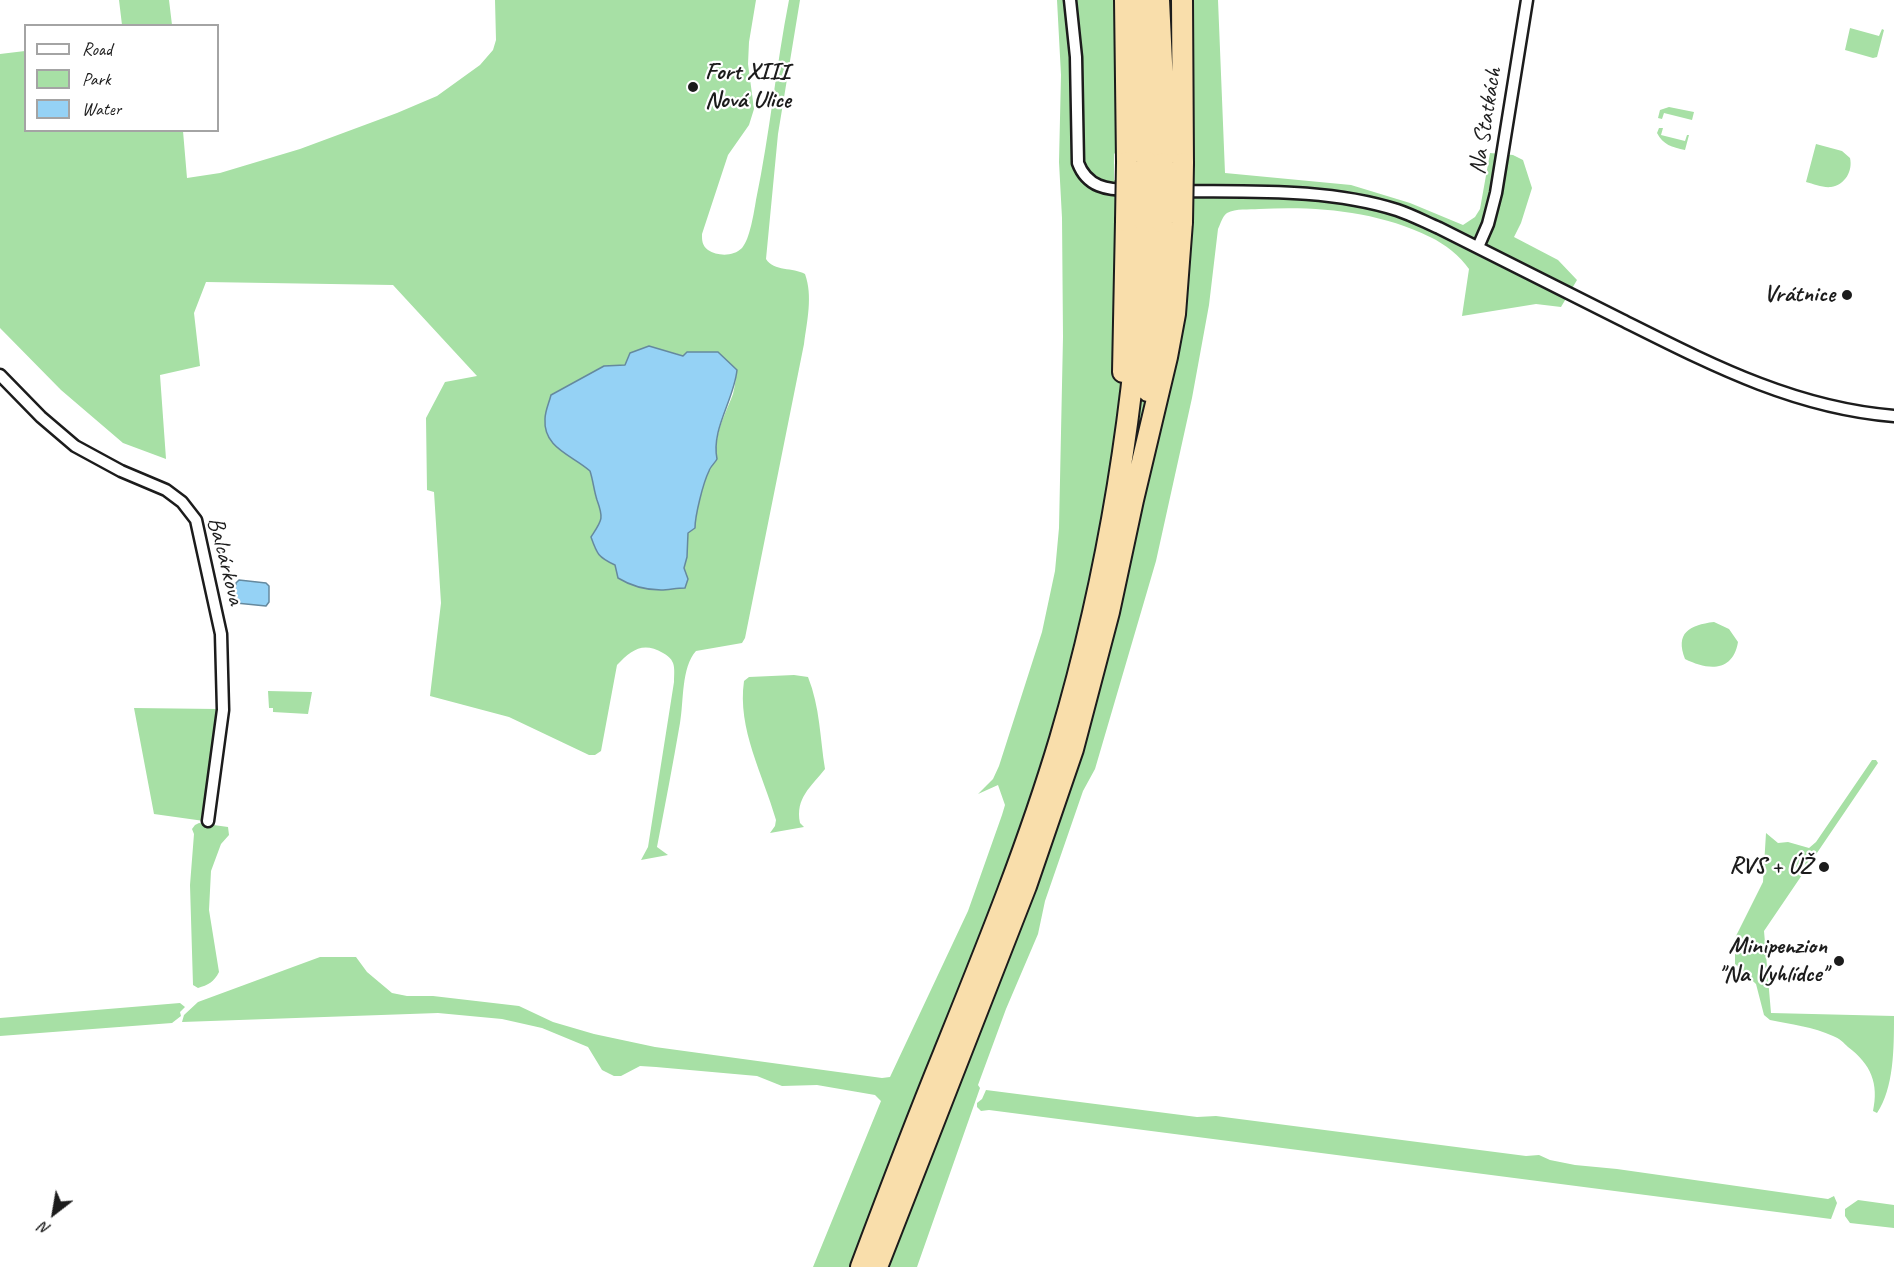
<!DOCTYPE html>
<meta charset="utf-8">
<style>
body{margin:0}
#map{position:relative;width:1894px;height:1267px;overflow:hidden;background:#fff;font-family:Caveat,sans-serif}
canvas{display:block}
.legend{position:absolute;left:24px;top:24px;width:195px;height:108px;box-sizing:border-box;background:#fff;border:2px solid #a4a4a4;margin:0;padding:8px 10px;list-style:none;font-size:18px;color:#1c1c1c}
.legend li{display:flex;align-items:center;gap:12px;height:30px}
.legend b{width:30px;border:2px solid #a4a4a4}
.north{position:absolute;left:24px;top:1183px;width:60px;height:60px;-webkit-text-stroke:4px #fff;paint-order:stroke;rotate:211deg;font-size:16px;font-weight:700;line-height:24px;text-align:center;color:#1c1c1c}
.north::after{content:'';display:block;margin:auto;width:21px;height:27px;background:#1c1c1c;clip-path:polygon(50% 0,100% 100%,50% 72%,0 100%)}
</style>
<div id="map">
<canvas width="1894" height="1267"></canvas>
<ul class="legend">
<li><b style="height:8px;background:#fff"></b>Road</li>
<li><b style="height:16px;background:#a7e0a5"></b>Park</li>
<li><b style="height:16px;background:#95d2f5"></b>Water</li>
</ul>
<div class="north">N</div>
</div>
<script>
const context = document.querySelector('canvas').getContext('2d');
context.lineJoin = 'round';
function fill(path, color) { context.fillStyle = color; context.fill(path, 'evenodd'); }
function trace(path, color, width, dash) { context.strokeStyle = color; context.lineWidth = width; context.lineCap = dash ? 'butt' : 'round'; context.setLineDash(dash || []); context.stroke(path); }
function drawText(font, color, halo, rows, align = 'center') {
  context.font = font + ' Caveat,sans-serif'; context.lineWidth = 4.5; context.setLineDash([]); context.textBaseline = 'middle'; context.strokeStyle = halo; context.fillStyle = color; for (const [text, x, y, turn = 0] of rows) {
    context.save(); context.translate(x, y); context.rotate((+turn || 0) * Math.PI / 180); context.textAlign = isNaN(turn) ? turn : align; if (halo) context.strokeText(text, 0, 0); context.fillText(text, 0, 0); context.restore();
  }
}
fill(new Path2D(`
 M119 0H169L172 25H122Z
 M495 0H756L749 42 748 64 754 109 749 125 728 155 702 234C702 241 702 245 708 250 717 256 733 257 742 248 750 239 754 212 756 200 770 133 776 66 789 0H800L778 134 766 259C774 272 793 267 805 274 813 296 807 321 804 344L745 638 742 643 696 651C681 668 684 701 680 723 673 764 665 805 657 847L668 855 641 860 648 847 674 682C674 676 675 668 673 663 671 658 667 655 663 653 643 641 631 650 617 665L601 751 595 755H589L509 717 430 696 441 603 434 492 427 490 426 418 445 382 477 376 393 285 206 282 194 313 200 366 160 375 166 459 123 443 61 390 0 328V54L25 51 26 130 183 131 187 178 220 173 300 149 397 113 437 96 480 65 493 50 496 40ZM649 346 684 356 732 365 737 370C736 377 735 386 733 394 725 415 713 436 717 459 715 463 710 467 709 471 703 483 695 516 695 528L688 533C687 549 685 587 664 590 653 591 630 581 618 578L615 565C598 556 597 555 591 537L601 521 602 508 596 498 590 470 583 464 604 366 626 365Z
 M1057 0H1115L1119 149 1114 154V180L1190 185 1186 0H1218L1225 173 1351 185 1410 203 1463 225 1475 217 1480 209 1490 153 1513 155 1523 160 1532 188 1521 223 1514 237 1558 260 1577 280 1561 307 1536 304 1462 316 1469 269C1460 256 1445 244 1430 237 1377 211 1318 206 1259 209 1249 210 1236 208 1227 213 1222 217 1221 223 1218 229L1209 305 1192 398 1156 561 1095 769 1083 791 1045 901 1038 934 1006 1009 978 1085 980 1088 917 1267H813L881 1101 875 1095 817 1085 782 1086 757 1076 656 1067 640 1066 621 1076H614L602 1070 588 1047 542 1028 502 1019 438 1013 182 1022 184 1015 198 1002 320 957H356L367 972 392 993 407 996H433L519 1006 553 1022 594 1034 655 1047 882 1078 890 1077 968 911 1002 815 1005 805 998 785 978 794 993 779 999 766 1042 632 1055 571 1059 528 1063 337 1062 218 1059 162 1061 75Z
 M1850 28 1879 36 1882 29 1884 30 1877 57 1873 58 1845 50Z
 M1669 107 1694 112 1692 120 1664 113 1662 119 1658 118 1660 110Z
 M1659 128H1663L1661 135 1685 141 1687 135H1689L1685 150C1672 147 1663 145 1657 133Z
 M1816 144 1842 151 1850 158C1853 171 1845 185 1831 187 1823 188 1814 184 1806 182Z
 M1714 622 1729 629 1738 642C1733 673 1707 670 1685 659 1675 633 1689 625 1714 622Z
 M794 675 808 677C820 707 820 738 825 769 811 787 795 798 800 823L804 827 770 833 775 826 776 820C763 774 737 729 744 681L749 677Z
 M268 691 312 692 308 714 273 712V708H269Z
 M134 708 217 709 204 821 154 814Z
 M1872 760H1876L1878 763 1764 931 1771 1013 1894 1016C1894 1048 1894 1088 1877 1113L1873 1111C1879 1084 1871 1064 1848 1047 1844 1043 1839 1038 1833 1036 1814 1027 1790 1024 1770 1020L1764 1015 1756 984 1735 964V938L1763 882 1766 833 1778 843 1788 842 1809 848 1816 842Z
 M199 823 228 827 229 835 221 844 211 871 209 910 219 972C214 982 208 985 198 988L193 985 190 885 194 834 192 829 195 825Z
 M180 1003 185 1007 180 1012 181 1016 172 1023 0 1036V1018Z
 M986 1090 1197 1117 1216 1116 1526 1156 1539 1155 1550 1160 1575 1165 1617 1169 1828 1199 1834 1196 1837 1203 1831 1219 989 1110 981 1111 977 1107V1103L982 1099Z
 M1858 1200 1894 1205V1228L1850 1223 1845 1216V1209Z`), '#a7e0a5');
const water = new Path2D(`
 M649 346 683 356 687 352H718L737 370C734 400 711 429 717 459 715 463 710 467 709 471 703 483 695 516 695 528L688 533 687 557 684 568 688 579 685 588C676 588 669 590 661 590 646 590 631 586 618 578L615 565C598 557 597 554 591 537 602 520 604 519 597 500 594 491 593 480 590 471 572 455 543 448 545 419 545 411 549 403 551 395L604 366 625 365 630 353Z
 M239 580 266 583 269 586V602L266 606 236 603 233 598 236 583Z`);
fill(water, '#95d2f5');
trace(water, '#65899e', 1.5);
const minor = new Path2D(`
 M1070 0 1076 57 1078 163C1087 187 1107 190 1130 190
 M1178 191C1251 192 1327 188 1397 210 1412 215 1425 222 1439 228 1500 259 1561 289 1622 320 1710 364 1794 408 1894 416
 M1478 247 1488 224 1496 193 1527 0
 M0 375 41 417 75 446 121 471 166 490 182 502 196 520 221 634 223 710 208 821`);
const motorway = new Path2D(`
 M1125 0 1127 162
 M1142 0 1147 162
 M1159 0 1164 104 1163 163
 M1182 0 1183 163
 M1123 372 1126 221
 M1148 391 1156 325 1162 222
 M861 1267C888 1195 915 1124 944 1053 986 949 1028 846 1060 739 1110 570 1137 397 1145 222
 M877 1267 1026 886 1073 749 1109 612 1133 500 1167 357 1175 314 1182 222`);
trace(minor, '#1c1c1c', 15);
trace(motorway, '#1c1c1c', 24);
trace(minor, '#fff', 10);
trace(motorway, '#f9deab', 20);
const motorwayBridge = new Path2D(`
 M1126 221 1127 162
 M1145 222 1147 162
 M1162 222 1163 163
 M1182 222 1183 163`);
trace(motorwayBridge, '#1c1c1c', 24, []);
trace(motorwayBridge, '#f9deab', 20);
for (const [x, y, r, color] of [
 [693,87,6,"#1c1c1c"],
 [1847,295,6,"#1c1c1c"],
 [1824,867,6,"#1c1c1c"],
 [1839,961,6,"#1c1c1c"]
]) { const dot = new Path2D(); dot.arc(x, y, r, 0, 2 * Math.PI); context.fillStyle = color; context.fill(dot); trace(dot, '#fff', 2); }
drawText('bold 24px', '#1c1c1c', '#fff', [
 ["Fort XIII",705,73,"left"],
 ["Nová Ulice",705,101,"left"],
 ["Vrátnice",1835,295],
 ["RVS + ÚŽ",1812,867],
 ["Minipenzion",1827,947],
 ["\"Na Vyhlídce\"",1827,975]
], 'right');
drawText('24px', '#1c1c1c', '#fff', [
 ["Na Statkách",1486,121,-81],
 ["Balcárkova",225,561,76]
]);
</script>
